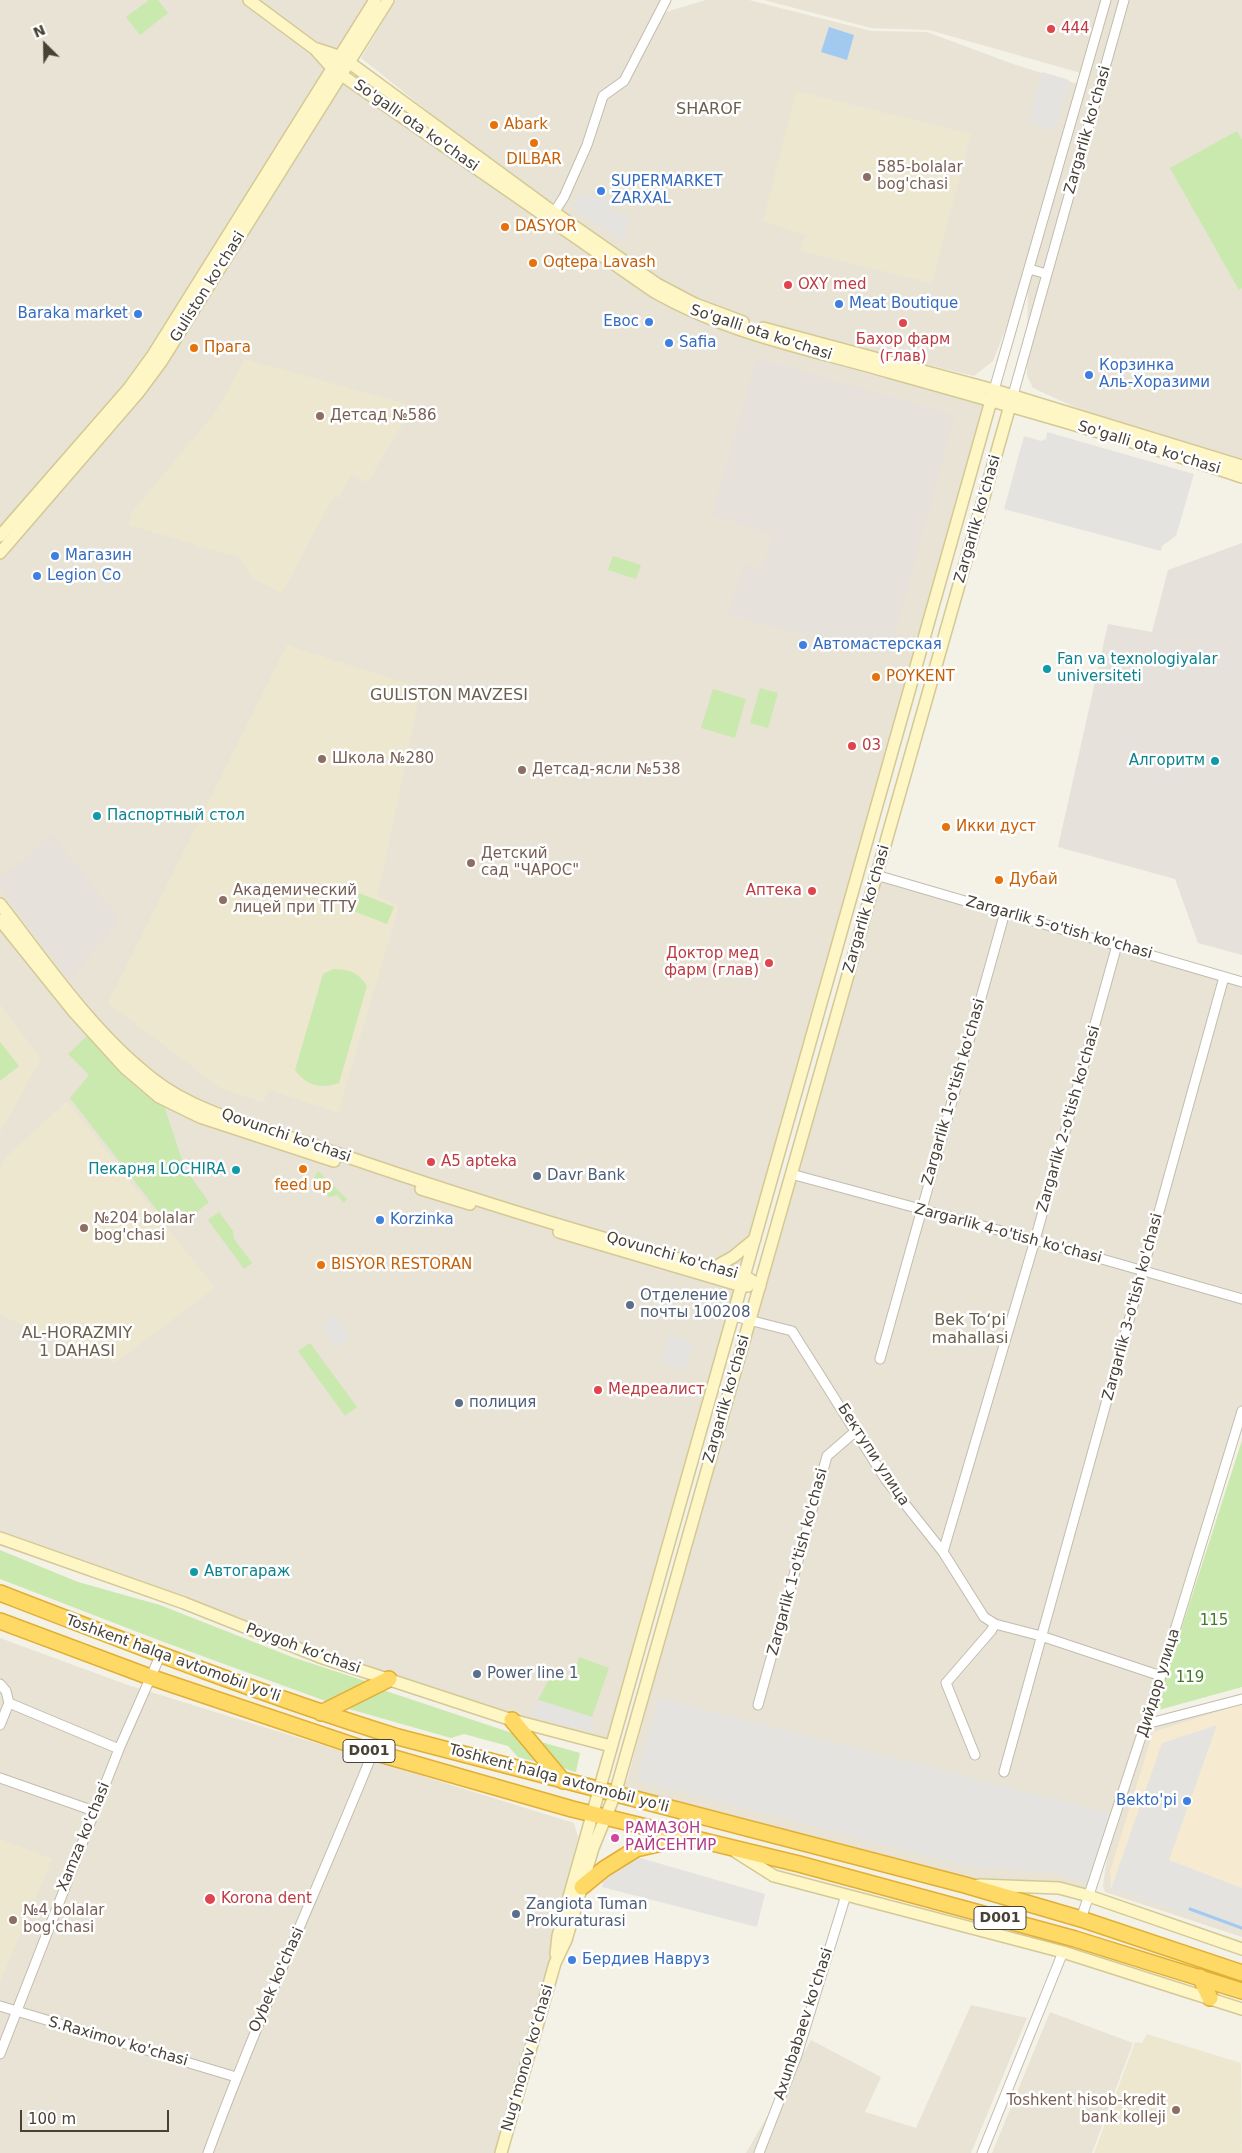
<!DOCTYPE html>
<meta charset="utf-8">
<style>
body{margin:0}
#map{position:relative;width:1242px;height:2153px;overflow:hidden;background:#f4f1e7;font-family:"DejaVu Sans",sans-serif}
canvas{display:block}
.north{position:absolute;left:20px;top:20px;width:50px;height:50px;-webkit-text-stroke:4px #fff;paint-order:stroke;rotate:337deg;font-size:14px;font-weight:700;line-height:20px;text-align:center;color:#474136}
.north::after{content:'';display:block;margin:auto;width:18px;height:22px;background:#474136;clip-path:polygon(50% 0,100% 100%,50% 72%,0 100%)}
.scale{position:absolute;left:20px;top:2110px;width:149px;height:22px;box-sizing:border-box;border:2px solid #474136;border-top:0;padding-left:6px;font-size:15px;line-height:18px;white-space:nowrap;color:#474136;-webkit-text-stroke:4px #fff;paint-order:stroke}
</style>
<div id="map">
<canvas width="1242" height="2153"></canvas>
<div class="north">N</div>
<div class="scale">100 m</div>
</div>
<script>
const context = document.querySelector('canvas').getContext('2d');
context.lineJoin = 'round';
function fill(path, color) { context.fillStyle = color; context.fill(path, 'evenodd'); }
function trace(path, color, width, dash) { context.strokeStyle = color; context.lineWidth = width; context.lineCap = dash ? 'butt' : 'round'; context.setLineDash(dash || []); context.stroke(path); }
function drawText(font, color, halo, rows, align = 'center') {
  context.font = font + ' "DejaVu Sans",sans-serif'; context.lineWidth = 5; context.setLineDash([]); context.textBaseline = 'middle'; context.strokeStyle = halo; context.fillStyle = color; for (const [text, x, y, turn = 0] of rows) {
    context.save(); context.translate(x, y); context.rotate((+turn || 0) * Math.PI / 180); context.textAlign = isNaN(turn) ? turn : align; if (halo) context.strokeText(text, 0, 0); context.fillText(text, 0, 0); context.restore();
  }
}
fill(new Path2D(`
 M0 0H375L333 68 691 312 991 400 611 1746 512 1720 0 1538Z
 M396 0H665L659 14 706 0H749L871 31 927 32 1013 64 1081 85 1105 0H1242V466L1116 426 1033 388 1027 376 1028 271 993 361 974 376 723 315 695 304 554 212 361 58Z
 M764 0H1103L1081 73 929 30 871 28Z
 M876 875 1242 982V1411L1146 1724 1242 1699V1937L1105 1892 1103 1886 1111 1830 1089 1896 965 1885 615 1794 627 1781 750 1320Z
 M0 1638 125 1684 574 1823 578 1837 504 2153H0Z
 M971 2005 1027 2018 971 2153H746L811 2040 881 2077 865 2112 916 2128Z
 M1050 2012 1133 2043 1092 2153H992Z`), '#e8e3d5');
fill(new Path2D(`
 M1242 1704V1926H1226L1111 1889 1110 1871 1153 1732Z`), '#f6ead1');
fill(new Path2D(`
 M757 358 955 415 890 653 849 642 845 648 728 614 745 563 762 568 774 535 712 515Z
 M1242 543V955L1198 943 1175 879 1058 847 1108 624 1152 632 1168 570Z
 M53 835 119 919 70 980 0 888V878Z`), '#e6e2db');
fill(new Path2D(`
 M796 91 971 134 932 283 800 251 805 235 763 221Z
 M245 359 413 406 368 482 351 475 339 498 334 496 282 593 252 578 240 558 129 525 132 512 217 410Z
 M287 645 421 688 378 896 399 906 338 1113 269 1090 263 1102 222 1089 108 1003Z
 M0 1004 41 1059 0 1132Z
 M67 1101 215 1288 115 1363 0 1315V1169L6 1157Z
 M0 1839 52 1859 0 1982Z
 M1147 2034 1241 2063 1242 2153H1094L1135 2042 1142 2043Z`), '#ede7d0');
fill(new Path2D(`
 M149 0H158L168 13 140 35 126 17Z
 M1237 131 1242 140V288L1239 290 1170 168Z
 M613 556 641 565 636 579 608 570Z
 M760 688 778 693 768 728 750 723Z
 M713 689 746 699 735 738 701 728Z
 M359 893 394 907 387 924 353 911Z
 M333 969C349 969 358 972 367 986L339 1083C321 1089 306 1086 295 1070L323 974Z
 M87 1036 136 1087 164 1106 185 1169 209 1202 188 1219 179 1208 164 1219 70 1098 89 1075 68 1054Z
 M0 1042 19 1066 0 1081Z
 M318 1171 347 1199 344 1203 337 1195 329 1197 317 1183 312 1181Z
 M219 1212 233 1231 234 1239 252 1263 244 1269 208 1220Z
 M310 1343 357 1407 345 1416 298 1351Z
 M1242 1440V1687L1155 1711Z
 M0 1550 78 1582 160 1605 292 1657 365 1681 367 1686 331 1703 161 1641 0 1579Z
 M579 1657 609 1668 592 1717 538 1700 551 1675 573 1681Z
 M383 1690 518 1735 536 1762 518 1757 508 1746 464 1734 451 1738 349 1709Z
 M534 1740 580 1753 576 1772C556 1768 546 1754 534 1740Z`), '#cae9af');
fill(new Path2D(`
 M1043 72 1069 80 1055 131 1028 123Z
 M581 193 613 201 611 212 629 216 624 240 572 208Z
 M1047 432 1194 474 1176 536 1162 546 1161 551 1004 509 1024 436 1041 441 1046 439Z
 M335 1316 350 1338 337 1348 322 1326Z
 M669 1335 693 1342 685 1369 662 1362Z
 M659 1698 1112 1814 1089 1883 1057 1873 968 1867 637 1780Z
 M538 1700 592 1717V1731L559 1725 532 1716Z
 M1217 1725 1169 1860 1242 1888V1926H1226L1111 1889 1162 1743Z
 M637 1857 765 1894 757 1927 602 1887 603 1881Z`), '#e5e3df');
fill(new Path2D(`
 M829 27 854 35 847 60 821 52Z`), '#a2caf1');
trace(new Path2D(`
 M1190 1909 1242 1928`), '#a2caf1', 3);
const street = new Path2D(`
 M551 217 564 197 587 145 603 96 624 81 666 0
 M1029 269 1047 274
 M994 390 1106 0
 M1013 395 1124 0
 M876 875 1242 982
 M791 1174 1035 1240 1242 1299
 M733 1316 792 1331 886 1480 943 1552 984 1617 995 1624 1041 1636 1161 1676
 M880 1359 1005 912
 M943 1552 1035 1240 1117 945
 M0 1684 6 1691 9 1703 119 1749
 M758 1705 827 1456 857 1430
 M1146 1724 1242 1699
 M0 1725 9 1703
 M975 1755 946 1683 991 1631 995 1624
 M1004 1772 1224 977
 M0 1778 94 1811
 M1081 1919 1161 1676 1242 1411
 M0 2006 236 2077
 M0 2054 119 1749 160 1656
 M208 2153C258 2017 319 1886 373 1752
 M759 2153 797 2055 846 1895
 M982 2153 1063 1952`);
const secondary = new Path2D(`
 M249 0 315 49 333 69 653 291C725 333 810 349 889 372 1007 405 1125 438 1242 477
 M317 49 341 57 350 63 545 206 657 284 695 304 743 322
 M763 328 994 390 1242 466
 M0 536 129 388 153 355 375 0
 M0 553 138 393 161 362 388 0
 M0 904C46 963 93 1033 153 1079 196 1113 256 1126 307 1143 451 1193 597 1240 745 1276L760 1286
 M0 920 74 1012 125 1068 159 1097 200 1117 334 1161
 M421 1189 470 1204
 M559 1232 742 1286H748
 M713 1268 733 1257 755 1239
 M0 1538 184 1603 320 1657 512 1720 611 1746
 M736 1852 774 1876 1063 1952 1242 2009
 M979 1885 1059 1888 1089 1896 1242 1949
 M556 1954 558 1936 994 390
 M501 2153 555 1963 566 1940 593 1848 615 1794 1013 395`);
const highway = new Path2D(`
 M0 1593C132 1644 263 1695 398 1737L965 1885 1081 1919 1242 1973
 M0 1621 150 1677 373 1752 572 1809 799 1864 1075 1939 1242 1991
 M321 1713 389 1679
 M512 1720 563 1781
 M582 1887 604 1869 636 1849 684 1838
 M1200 1977 1210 1998`);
trace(street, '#c2bcac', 11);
trace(secondary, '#d4c996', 14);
trace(highway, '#e0af35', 18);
trace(street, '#fff', 9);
trace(secondary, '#fff6c5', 11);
trace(highway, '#ffd966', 15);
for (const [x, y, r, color] of [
 [1051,29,5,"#e0444e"],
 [494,125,5,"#e8710a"],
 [534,143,5,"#e8710a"],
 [867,177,5,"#8d6e63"],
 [601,191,5,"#3f7fe0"],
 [505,227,5,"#e8710a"],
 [533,263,5,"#e8710a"],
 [788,285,5,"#e0444e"],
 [839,304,5,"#3f7fe0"],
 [138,314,5,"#3f7fe0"],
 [649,322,5,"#3f7fe0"],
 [903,323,5,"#e0444e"],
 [669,343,5,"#3f7fe0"],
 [194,348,5,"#e8710a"],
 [1089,375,5,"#3f7fe0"],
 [320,416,5,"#8d6e63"],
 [55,556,5,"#3f7fe0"],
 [37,576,5,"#3f7fe0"],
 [803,645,5,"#3f7fe0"],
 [1047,669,5,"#0f9aa8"],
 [876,677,5,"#e8710a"],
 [852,746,5,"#e0444e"],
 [322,759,5,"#8d6e63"],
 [1215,761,5,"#0f9aa8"],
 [522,770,5,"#8d6e63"],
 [97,816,5,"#0f9aa8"],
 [946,827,5,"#e8710a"],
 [471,863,5,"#8d6e63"],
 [999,880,5,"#e8710a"],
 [812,891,5,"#e0444e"],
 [223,900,5,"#8d6e63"],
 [769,963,5,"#e0444e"],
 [431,1162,5,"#e0444e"],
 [303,1169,5,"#e8710a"],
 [236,1170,5,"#0f9aa8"],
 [537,1176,5,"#5c6f8a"],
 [380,1220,5,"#3f7fe0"],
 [84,1228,5,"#8d6e63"],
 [321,1265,5,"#e8710a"],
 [630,1305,5,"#5c6f8a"],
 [598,1390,5,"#e0444e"],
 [459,1403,5,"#5c6f8a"],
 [194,1572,5,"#0f9aa8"],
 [477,1674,5,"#5c6f8a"],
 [1187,1801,5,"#3f7fe0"],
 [615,1838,5,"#d1479c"],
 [210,1899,6,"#e0444e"],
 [516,1914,5,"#5c6f8a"],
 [13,1920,5,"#8d6e63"],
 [572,1960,5,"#3f7fe0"],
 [1176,2110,5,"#8d6e63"]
]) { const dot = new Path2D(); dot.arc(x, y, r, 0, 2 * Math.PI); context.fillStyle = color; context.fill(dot); trace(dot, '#fff', 2); }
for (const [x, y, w] of [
 [369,1751,52],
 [1000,1918,52]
]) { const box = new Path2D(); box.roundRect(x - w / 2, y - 11.5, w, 23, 4); context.fillStyle = '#fff'; context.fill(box); trace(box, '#474136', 1); }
drawText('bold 14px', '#474136', null, [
 ["D001",369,1751],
 ["D001",1000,1918]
]);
drawText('15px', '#be3a42', '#fff', [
 ["444",1061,29],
 ["OXY med",798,285],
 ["Бахор фарм",903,340,"center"],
 ["(глав)",903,357,"center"],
 ["03",862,746],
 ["Аптека",802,891,"right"],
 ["Доктор мед",759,954,"right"],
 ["фарм (глав)",759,971,"right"],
 ["A5 apteka",441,1162],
 ["Медреалист",608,1390],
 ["Korona dent",221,1899]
], 'left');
drawText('15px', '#c56008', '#fff', [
 ["Abark",504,125],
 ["DILBAR",534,160,"center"],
 ["DASYOR",515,227],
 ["Oqtepa Lavash",543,263],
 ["Прага",204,348],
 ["POYKENT",886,677],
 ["Икки дуст",956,827],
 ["Дубай",1009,880],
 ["feed up",303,1186,"center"],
 ["BISYOR RESTORAN",331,1265]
], 'left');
drawText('15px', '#474136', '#fff', [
 ["So'galli ota ko'chasi",416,126,35],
 ["Zargarlik ko'chasi",1088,130,-74],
 ["Guliston ko'chasi",208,287,-58],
 ["So'galli ota ko'chasi",761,333,18],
 ["So'galli ota ko'chasi",1149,448,17],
 ["Zargarlik ko'chasi",978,519,-74],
 ["Zargarlik ko'chasi",867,909,-74],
 ["Zargarlik 5-o'tish ko'chasi",1059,928,16],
 ["Zargarlik 1-o'tish ko'chasi",954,1092,-74],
 ["Zargarlik 2-o'tish ko'chasi",1069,1119,-74],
 ["Qovunchi ko'chasi",286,1136,19],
 ["Zargarlik 4-o'tish ko'chasi",1008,1234,15],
 ["Qovunchi ko'chasi",672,1256,16],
 ["Zargarlik 3-o'tish ko'chasi",1133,1307,-75],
 ["Zargarlik ko'chasi",727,1399,-74],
 ["Бектупи улица",873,1455,57],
 ["Zargarlik 1-o'tish ko'chasi",798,1562,-75],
 ["Poygoh koʻchasi",303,1649,20],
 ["Toshkent halqa avtomobil yo'li",173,1659,20],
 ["Дийдор улица",1159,1683,-73],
 ["Toshkent halqa avtomobil yo'li",559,1779,15],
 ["Xamza ko'chasi",84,1837,-68],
 ["Oybek ko'chasi",277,1980,-66],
 ["Axunbabaev ko'chasi",804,2024,-72],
 ["S.Raximov ko'chasi",118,2042,16],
 ["Nugʻmonov koʻchasi",528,2058,-74]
]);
drawText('15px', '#785e54', '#fff', [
 ["585-bolalar",877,168],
 ["bog'chasi",877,185],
 ["Детсад №586",330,416],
 ["Школа №280",332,759],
 ["Детсад-ясли №538",532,770],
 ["Детский",481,854],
 ["сад \"ЧАРОС\"",481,871],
 ["Академический",233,891],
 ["лицей при ТГТУ",233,908],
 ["№204 bolalar",94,1219],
 ["bog'chasi",94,1236],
 ["№4 bolalar",23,1911],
 ["bog'chasi",23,1928],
 ["Toshkent hisob-kredit",1166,2101,"right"],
 ["bank kolleji",1166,2118,"right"]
], 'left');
drawText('15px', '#366cbe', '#fff', [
 ["SUPERMARKET",611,182],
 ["ZARXAL",611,199],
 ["Meat Boutique",849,304],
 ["Baraka market",128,314,"right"],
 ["Евос",639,322,"right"],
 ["Safia",679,343],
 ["Корзинка",1099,366],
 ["Аль-Хоразими",1099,383],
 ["Магазин",65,556],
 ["Legion Co",47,576],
 ["Автомастерская",813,645],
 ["Korzinka",390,1220],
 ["Bekto'pi",1177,1801,"right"],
 ["Бердиев Навруз",582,1960]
], 'left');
drawText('15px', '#0d838f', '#fff', [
 ["Fan va texnologiyalar",1057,660],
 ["universiteti",1057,677],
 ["Алгоритм",1205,761,"right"],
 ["Паспортный стол",107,816],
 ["Пекарня LOCHIRA",226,1170,"right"],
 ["Автогараж",204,1572]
], 'left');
drawText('15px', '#4e5e75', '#fff', [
 ["Davr Bank",547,1176],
 ["Отделение",640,1296],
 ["почты 100208",640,1313],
 ["полиция",469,1403],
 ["Power line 1",487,1674],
 ["Zangiota Tuman",526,1905],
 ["Prokuraturasi",526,1922]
], 'left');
drawText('15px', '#407a28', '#fff', [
 ["115",1214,1621],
 ["119",1190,1678]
]);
drawText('15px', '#b23c85', '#fff', [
 ["РАМАЗОН",625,1829],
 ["РАЙСЕНТИР",625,1846]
], 'left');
drawText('16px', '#6a604d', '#fff', [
 ["SHAROF",709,110],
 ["GULISTON MAVZESI",449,696],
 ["Bek Toʻpi",970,1321],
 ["mahallasi",970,1339],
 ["AL-HORAZMIY",77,1334],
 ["1 DAHASI",77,1352]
]);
</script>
